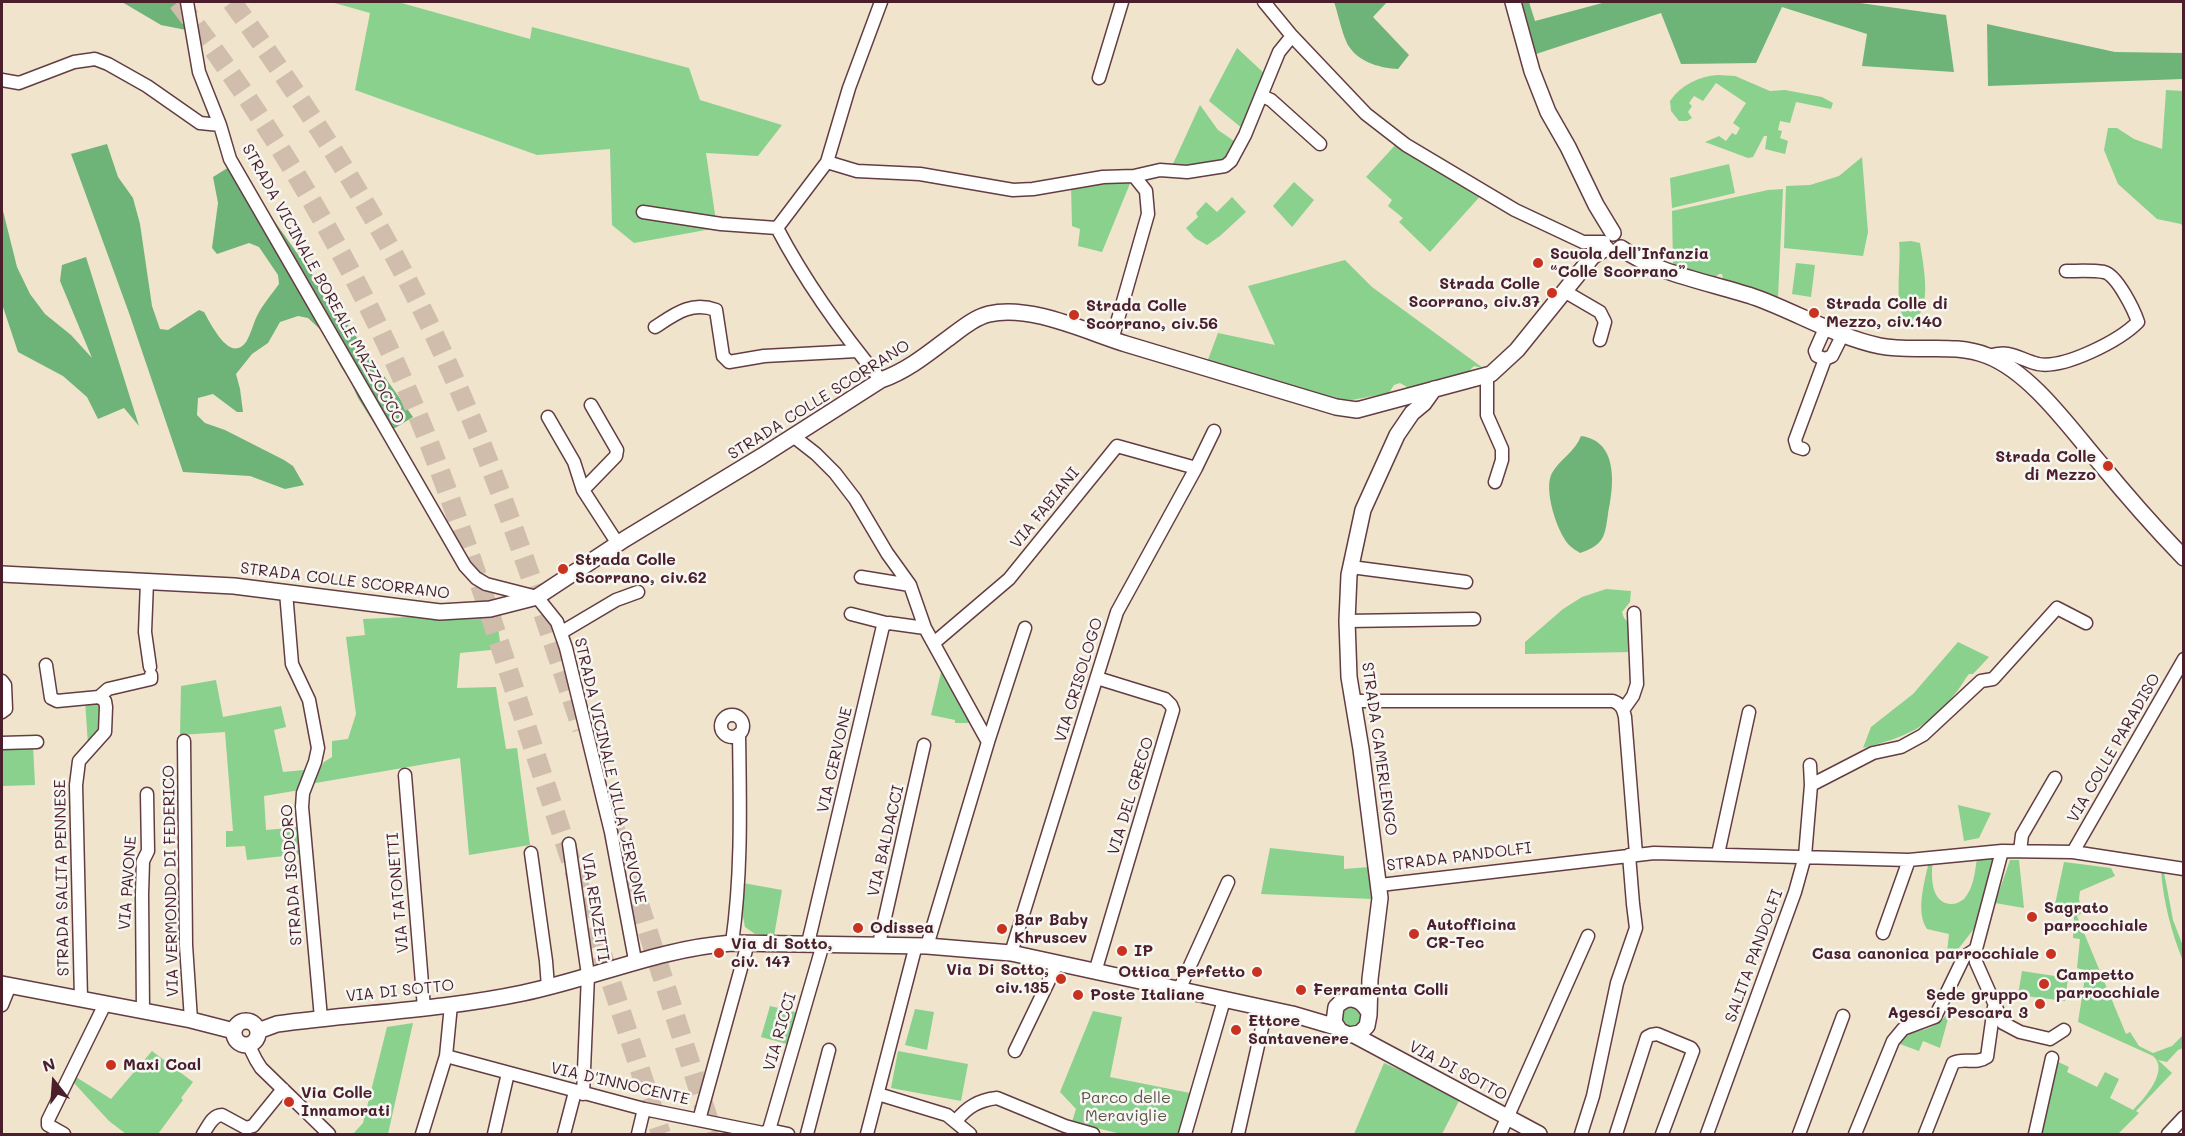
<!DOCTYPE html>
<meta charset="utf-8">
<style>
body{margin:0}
#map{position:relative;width:2185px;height:1136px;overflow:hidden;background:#f1e4cc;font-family:Mali,sans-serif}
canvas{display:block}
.frame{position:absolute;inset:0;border:3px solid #4a1f2b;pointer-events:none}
.north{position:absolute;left:24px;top:1052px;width:60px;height:60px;-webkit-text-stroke:4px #f6f6f2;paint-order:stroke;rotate:343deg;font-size:16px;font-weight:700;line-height:24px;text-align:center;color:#4a1f2b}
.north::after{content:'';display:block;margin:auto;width:21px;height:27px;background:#4a1f2b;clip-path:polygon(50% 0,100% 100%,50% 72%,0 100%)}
</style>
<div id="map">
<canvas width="2185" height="1136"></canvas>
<div class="frame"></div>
<div class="north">N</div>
</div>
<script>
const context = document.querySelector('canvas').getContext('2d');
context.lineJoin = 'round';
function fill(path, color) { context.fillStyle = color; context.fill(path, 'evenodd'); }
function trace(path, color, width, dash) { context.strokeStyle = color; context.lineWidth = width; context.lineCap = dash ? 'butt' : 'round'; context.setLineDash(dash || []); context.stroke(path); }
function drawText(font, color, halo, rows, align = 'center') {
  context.font = font + ' Mali,sans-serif'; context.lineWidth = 5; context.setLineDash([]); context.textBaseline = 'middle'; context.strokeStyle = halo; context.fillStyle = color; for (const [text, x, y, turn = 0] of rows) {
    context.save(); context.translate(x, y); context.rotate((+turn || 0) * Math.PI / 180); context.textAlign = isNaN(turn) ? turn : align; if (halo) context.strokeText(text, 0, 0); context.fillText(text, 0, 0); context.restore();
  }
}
fill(new Path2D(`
 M331 2H398L530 39 532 27 689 68 700 100 782 125 758 156 706 153 717 228 634 243 612 225 610 149 537 155 355 90 370 13Z
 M1237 48 1265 74 1243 129 1209 101Z
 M1718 75 1735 76 1770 91 1785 90 1822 97 1833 103 1831 109 1796 102 1790 123 1780 121 1778 130 1782 131 1780 138 1788 141 1785 154 1765 149 1767 136H1764L1753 157 1748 158 1705 142 1719 136 1726 141 1732 133 1736 135 1740 128 1733 123 1746 103 1716 83 1703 101 1694 96 1689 103 1692 106 1688 112 1692 118 1687 121H1679L1671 111 1670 101C1681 85 1699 76 1718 75Z
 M2166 90 2183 91V227L2181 224 2157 219 2118 184 2104 150 2108 128H2117L2134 139 2162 149Z
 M1200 105 1218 130 1237 143C1233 149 1228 159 1221 162 1209 168 1185 167 1172 166Z
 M1399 141 1483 193 1430 252 1399 222 1403 218 1388 206 1392 200 1366 177Z
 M1862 157 1868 232 1863 256 1784 248 1786 186 1810 185 1839 176Z
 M1729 164 1735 193 1672 208 1670 178Z
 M1097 181H1131L1102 252 1078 246 1080 229 1072 226 1071 186Z
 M1294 182 1314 200 1292 227 1273 206Z
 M1783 189 1778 298 1723 279 1722 274H1719L1714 278 1673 266 1672 211 1768 190Z
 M1232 197 1246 212 1220 236 1207 245 1195 238 1186 228 1198 217 1196 213 1206 202 1217 212Z
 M1911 241 1920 243C1923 265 1935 315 1908 323 1892 311 1902 262 1899 242Z
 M1345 260 1372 287 1483 368 1474 366 1470 370V372L1415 387H1407L1400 383 1394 385 1389 393 1352 400 1322 396 1206 365 1218 333 1275 345 1248 286Z
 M1796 263 1815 265 1811 297 1792 294Z
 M1606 589 1631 591 1630 602 1622 612 1624 618 1632 626 1633 652 1525 654V642L1563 609 1582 597Z
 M496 613 501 649 460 653 457 688 496 687 506 749 517 748 530 845 469 855 460 758 310 784 324 762 332 757V741L348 739 356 714 346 637 365 635 363 619Z
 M1958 642 1989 657 1973 674H1969C1964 680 1962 685 1958 690 1929 728 1906 737 1863 748L1871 727 1913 694Z
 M942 668 970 723H955V720L931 715Z
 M216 680 223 717 281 706 286 727 274 730 283 772 304 770 300 790 264 796 266 830 300 827 303 854 247 860 245 846 226 847V831H233L225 732 180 735 181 686Z
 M85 700H100L103 727 88 745Z
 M33 745 35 785 2 786V747Z
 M1958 805 1991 813 1979 838 1964 841Z
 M1270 848 1344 856V869L1370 867 1371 899 1261 894Z
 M1994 857 1977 925 1955 953 1947 952 1949 934 1927 929C1915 911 1925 881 1929 861L1933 860C1931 875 1930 903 1951 904 1956 904 1960 902 1964 899 1974 888 1975 871 1977 858Z
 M2010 860H2019L2024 908 1995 903Z
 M2064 862 2111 868 2115 876 2080 891 2079 899 2082 913 2077 916 2126 1034 2130 1032 2139 1046 2153 1053 2172 1046 2183 1035V1048L2178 1050 2167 1062 2158 1060 2172 1073 2136 1111 2139 1113 2118 1134H2037L2054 1060 2069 1067 2067 1072 2097 1087 2105 1072 2119 1079 2110 1098 2133 1110C2144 1099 2170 1070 2153 1056L2078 1022 2086 971 2077 968 2080 939 2073 938 2074 918 2053 914Z
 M2161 872H2164L2173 920 2183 946V961C2171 931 2164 904 2161 872Z
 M743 883 782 890 774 936 755 934 745 927 742 912Z
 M2022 971 2068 978 2065 1001 2018 995Z
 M770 1006 799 1013 791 1045 761 1037Z
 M1340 1017a11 11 0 1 1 22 0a11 11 0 1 1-22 0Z
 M1951 1008 1940 1048 1923 1041 1919 1051 1897 1043C1915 1024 1933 1038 1951 1008Z
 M915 1009 934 1012 927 1050 905 1045Z
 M1093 1011 1122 1017 1110 1077 1195 1094 1182 1134H1121L1072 1122 1076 1109 1060 1092Z
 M413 1023 388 1134H353L363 1123 387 1027Z
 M152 1051 193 1082 181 1098 183 1100 158 1134H126L109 1121 74 1083 76 1077 111 1099Z
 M898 1051 968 1064 961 1101 891 1088Z
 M1384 1063 1461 1097 1442 1134H1354Z`), '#89d18d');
fill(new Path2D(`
 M122 2H187L186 30 161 25Z
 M1334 2H1387L1373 17 1409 55 1398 69C1381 68 1361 63 1350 48 1343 39 1338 13 1334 2Z
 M1518 2H1529L1535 21 1606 2H1853L1946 15 1954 72 1862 66 1867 34 1782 7 1756 63 1681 64 1661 13 1533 55Z
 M1987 24 2115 52 2183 53V79L1988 86Z
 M107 144 118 177 133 198 140 224 152 306 160 329 168 330 199 310 204 312C211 324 230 364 246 342 251 334 253 324 257 316 263 304 272 294 279 284L278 275 259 247 249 243 217 254 212 248 218 203 213 177 234 164 413 417 382 436 358 398 350 380 341 367 323 332 308 318 298 316 280 322 268 343 252 354 236 374 240 389 243 412H237L213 394 198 398 197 415 205 423 225 430 284 460 293 466 304 485 285 489 250 476 183 472 129 313 71 154Z
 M2 207 17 267 30 294 45 314 71 335 92 358 60 281 62 265 86 257 139 426 124 408 98 419 87 397 63 376 18 352 2 304Z
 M1581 436C1619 441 1614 486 1608 514 1607 521 1606 530 1603 537 1598 546 1589 550 1580 553 1577 551 1572 548 1569 545 1557 532 1543 489 1552 473 1560 459 1575 452 1581 436Z`), '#6eb378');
trace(new Path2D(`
 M178 2C260 108 331 225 388 347 449 478 491 619 536 756 578 882 620 1008 661 1134
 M232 2C307 105 377 214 432 330 493 458 537 595 582 729
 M611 817 713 1134`), '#d0bdac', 20, [20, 10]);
const minor = new Path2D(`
 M187 2 199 72 220 125
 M1264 2 1292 36 1366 114 1406 145 1515 210 1583 242H1604
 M1099 78 1122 2
 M2 80 19 83 74 62 95 59 108 64 147 86 200 123 220 125 230 159 465 566 476 578 486 584 537 597 557 622 566 648 611 832 635 960
 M1262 96 1271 100 1320 144
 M827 162 857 171 920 174 1013 190 1033 189 1103 177 1134 176 1160 170 1187 172 1225 166 1231 161 1245 135 1279 52 1292 36
 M643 212 721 224 777 228 827 162 849 88 881 2
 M777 228C806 283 841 332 881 380
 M1564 291 1600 312 1605 322 1600 340
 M1826 326 1815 351 1817 356 1825 359 1832 356 1843 334
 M655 327C675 314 691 301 716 310L723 356 729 362 764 356 857 351
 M1112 340 1148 214 1146 191 1134 176
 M1989 356C2011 349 2018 359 2038 364 2064 369 2119 341 2138 322 2134 310 2117 275 2104 272 2092 270 2078 271 2066 271
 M1487 376V415L1502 449V460L1495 482
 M548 417 574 462 583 490 618 544
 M793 436 816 454 835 473 855 499 887 553 910 585 925 628 988 742 927 946
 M1803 449 1797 447 1795 440 1825 359
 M583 490 616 456 617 450 591 405
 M1351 567 1466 582
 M861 577 910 585
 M147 582 145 632 150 667
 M286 592 292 664 309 700 318 748 315 762 303 793 302 807 321 1018
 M851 614 886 623
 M1347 621 1474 619
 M562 632 616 600 638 592
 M935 642 1009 579 1117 446 1196 468
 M46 665 51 698 57 701 99 697 105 701 106 707 105 732 79 761 76 785 81 999
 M2 681 5 685 6 709 2 712
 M99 697 108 689 151 679V675
 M1352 701H1613C1621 704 1623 708 1625 717L1636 854
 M1623 710 1633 696 1637 684 1634 613
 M721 726a11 11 0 1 1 22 0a11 11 0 1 1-22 0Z
 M184 741 186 945 191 1020
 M988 742 1025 628
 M2 743 37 742
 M1810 765 1811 785
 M405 775 424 1008
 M569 844 588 975 583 1094
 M2002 851 1976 949V962L2003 1023 2020 1032 2050 1039 2064 1030
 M2020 851 2022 835 2055 778
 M2073 852 2184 659
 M531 853 546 961 548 987
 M1718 854 1749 712
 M1380 885 1654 853 1909 860 2002 851 2073 852 2184 869
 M1883 933 1909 860
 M732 943C742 874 740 804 739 734
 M808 943 883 626 889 623 925 628
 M879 944 924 745
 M1011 953 1117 612 1196 468 1214 431
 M1095 972 1173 710 1171 705 1165 699 1097 678
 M1179 990 1228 882
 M2 1005 10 985
 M143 1011 142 894 143 861 148 851 147 794
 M248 1044 256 1060 261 1068 329 1134
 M1015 1051 1057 964
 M446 1056 644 1109 763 1133 769 1130 788 1134
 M878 1094 947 1115 970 1134
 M699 1120 748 943
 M956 1121C967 1107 979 1100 997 1098L1065 1126 1093 1134
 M769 1130 823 944
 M64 1134 48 1125V1120L105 1004
 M203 1134C208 1127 212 1115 222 1115L246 1128 253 1126 283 1089
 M422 1134 446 1056 451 1005
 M494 1134 508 1073
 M564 1134 575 1092
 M638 1134 644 1109
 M807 1134 829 1050
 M867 1134 916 945
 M1185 1134 1224 1000
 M1238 1134 1266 1010
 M1500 1134 1588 936
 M1581 1134 1593 1096 1617 983 1636 928 1633 904 1629 855
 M1616 1134 1647 1037 1651 1035 1657 1034 1691 1048 1693 1051 1662 1134
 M1707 1134 1795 892 1805 856 1811 785 1873 753 1901 747 1923 735 1981 681 1993 679 2057 608 2086 623
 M1799 1134 1843 1016
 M1855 1134 1893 1041 1903 1029 1935 1017 1964 957 1976 949
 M1925 1134 1953 1063C1964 1057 1976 1065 1987 1057L1994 1007
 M2035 1134 2052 1058
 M2168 1134 2184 1117`);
const tertiary = new Path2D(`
 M1513 2 1532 71 1548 112 1568 147 1596 205 1613 233
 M1621 248C1658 275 1714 283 1757 298 1798 313 1837 337 1880 346 1916 353 1953 342 1988 356 2031 373 2069 427 2099 462 2126 495 2154 527 2184 558
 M2 574 234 586 440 612 490 609 537 597 625 539 762 456 881 380C906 371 925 356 946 340 960 330 973 318 989 314 1030 304 1087 332 1126 344 1196 365 1266 386 1336 407L1357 410 1491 374 1517 350 1592 257 1606 248
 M2 984 191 1020 234 1031
 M1368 1011C1360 997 1347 995 1336 1007L1334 1022 1340 1031 1349 1035 1360 1033 1367 1026 1369 1015 1370 979 1380 898 1361 749 1349 677 1347 621 1349 575 1363 510 1397 435 1412 413 1424 403 1434 389
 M234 1033a12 12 0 1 1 24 0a12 12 0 1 1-24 0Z
 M258 1031 277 1024C358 1013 442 1010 523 993 595 978 657 949 732 943L927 946 1011 953 1292 1014 1336 1027
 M1354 1035 1539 1134`);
trace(minor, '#633d43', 15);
trace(tertiary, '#633d43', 18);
trace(minor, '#fff', 12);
trace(tertiary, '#fff', 15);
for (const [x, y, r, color] of [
 [1538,263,6,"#c8321e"],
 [1552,293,6,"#c8321e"],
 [1814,313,6,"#c8321e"],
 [1074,315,6,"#c8321e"],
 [2108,466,6,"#c8321e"],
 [563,569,6,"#c8321e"],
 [2032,917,6,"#c8321e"],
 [858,928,6,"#c8321e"],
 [1002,929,6,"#c8321e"],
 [1414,934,6,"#c8321e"],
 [1122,951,6,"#c8321e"],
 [719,953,6,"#c8321e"],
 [2051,954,6,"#c8321e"],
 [1257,972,6,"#c8321e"],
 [1061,979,6,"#c8321e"],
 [2044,984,6,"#c8321e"],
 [1301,990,6,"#c8321e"],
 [1078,995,6,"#c8321e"],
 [2040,1004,6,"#c8321e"],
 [1236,1030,6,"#c8321e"],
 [111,1065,6,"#c8321e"],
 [289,1102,6,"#c8321e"]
]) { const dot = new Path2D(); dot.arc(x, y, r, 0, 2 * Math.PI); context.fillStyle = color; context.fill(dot); trace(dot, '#f6f6f2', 2); }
drawText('bold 16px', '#4a1f2b', '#f6f6f2', [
 ["Scuola dell’Infanzia",1550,254],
 ["“Colle Scorrano”",1550,272],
 ["Strada Colle",1540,284,"right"],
 ["Scorrano, civ.37",1540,302,"right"],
 ["Strada Colle di",1826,304],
 ["Mezzo, civ.140",1826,322],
 ["Strada Colle",1086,306],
 ["Scorrano, civ.56",1086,324],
 ["Strada Colle",2096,457,"right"],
 ["di Mezzo",2096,475,"right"],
 ["Strada Colle",575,560],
 ["Scorrano, civ.62",575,578],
 ["Sagrato",2044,908],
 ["parrocchiale",2044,926],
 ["Bar Baby",1014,920],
 ["Khruscev",1014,938],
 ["Autofficina",1426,925],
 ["CR-Tec",1426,943],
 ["Odissea",870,928],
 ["Via di Sotto,",731,944],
 ["civ. 147",731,962],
 ["IP",1134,951],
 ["Casa canonica parrocchiale",2039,954,"right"],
 ["Via Di Sotto,",1049,970,"right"],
 ["civ.135",1049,988,"right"],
 ["Ottica Perfetto",1245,972,"right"],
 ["Campetto",2056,975],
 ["parrocchiale",2056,993],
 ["Ferramenta Colli",1313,990],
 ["Poste Italiane",1090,995],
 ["Sede gruppo",2028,995,"right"],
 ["Agesci Pescara 3",2028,1013,"right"],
 ["Ettore",1248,1021],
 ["Santavenere",1248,1039],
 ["Maxi Coal",123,1065],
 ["Via Colle",301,1093],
 ["Innamorati",301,1111]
], 'left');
drawText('16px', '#4a1f2b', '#f6f6f2', [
 ["STRADA VICINALE BOREALE MAZZOCCO",323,284,61],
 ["STRADA COLLE SCORRANO",819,400,-32],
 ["VIA FABIANI",1045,508,-51],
 ["STRADA COLLE SCORRANO",345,581,7],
 ["VIA CRISOLOGO",1079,680,-73],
 ["VIA COLLE PARADISO",2114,748,-60],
 ["STRADA CAMERLENGO",1379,749,82],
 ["VIA CERVONE",835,760,-77],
 ["STRADA VICINALE VILLA CERVONE",610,771,77],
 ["VIA DEL GRECO",1131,796,-73],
 ["VIA BALDACCI",886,841,-77],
 ["STRADA PANDOLFI",1459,857,-7],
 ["STRADA ISODORO",292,875,-94],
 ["STRADA SALITA PENNESE",62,878,-91],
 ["VIA VERMONDO DI FEDERICO",171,881,-91],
 ["VIA PAVONE",128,883,-86],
 ["VIA TATONETTI",398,893,-95],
 ["VIA RENZETTI",595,907,81],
 ["SALITA PANDOLFI",1754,956,-70],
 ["VIA DI SOTTO",400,991,-6],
 ["VIA RICCI",780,1032,-74],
 ["VIA DI SOTTO",1458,1071,28],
 ["VIA D'INNOCENTE",620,1084,13]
]);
drawText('16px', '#5d5448', '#f6f6f2', [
 ["Parco delle",1126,1098],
 ["Meraviglie",1126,1116]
]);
</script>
